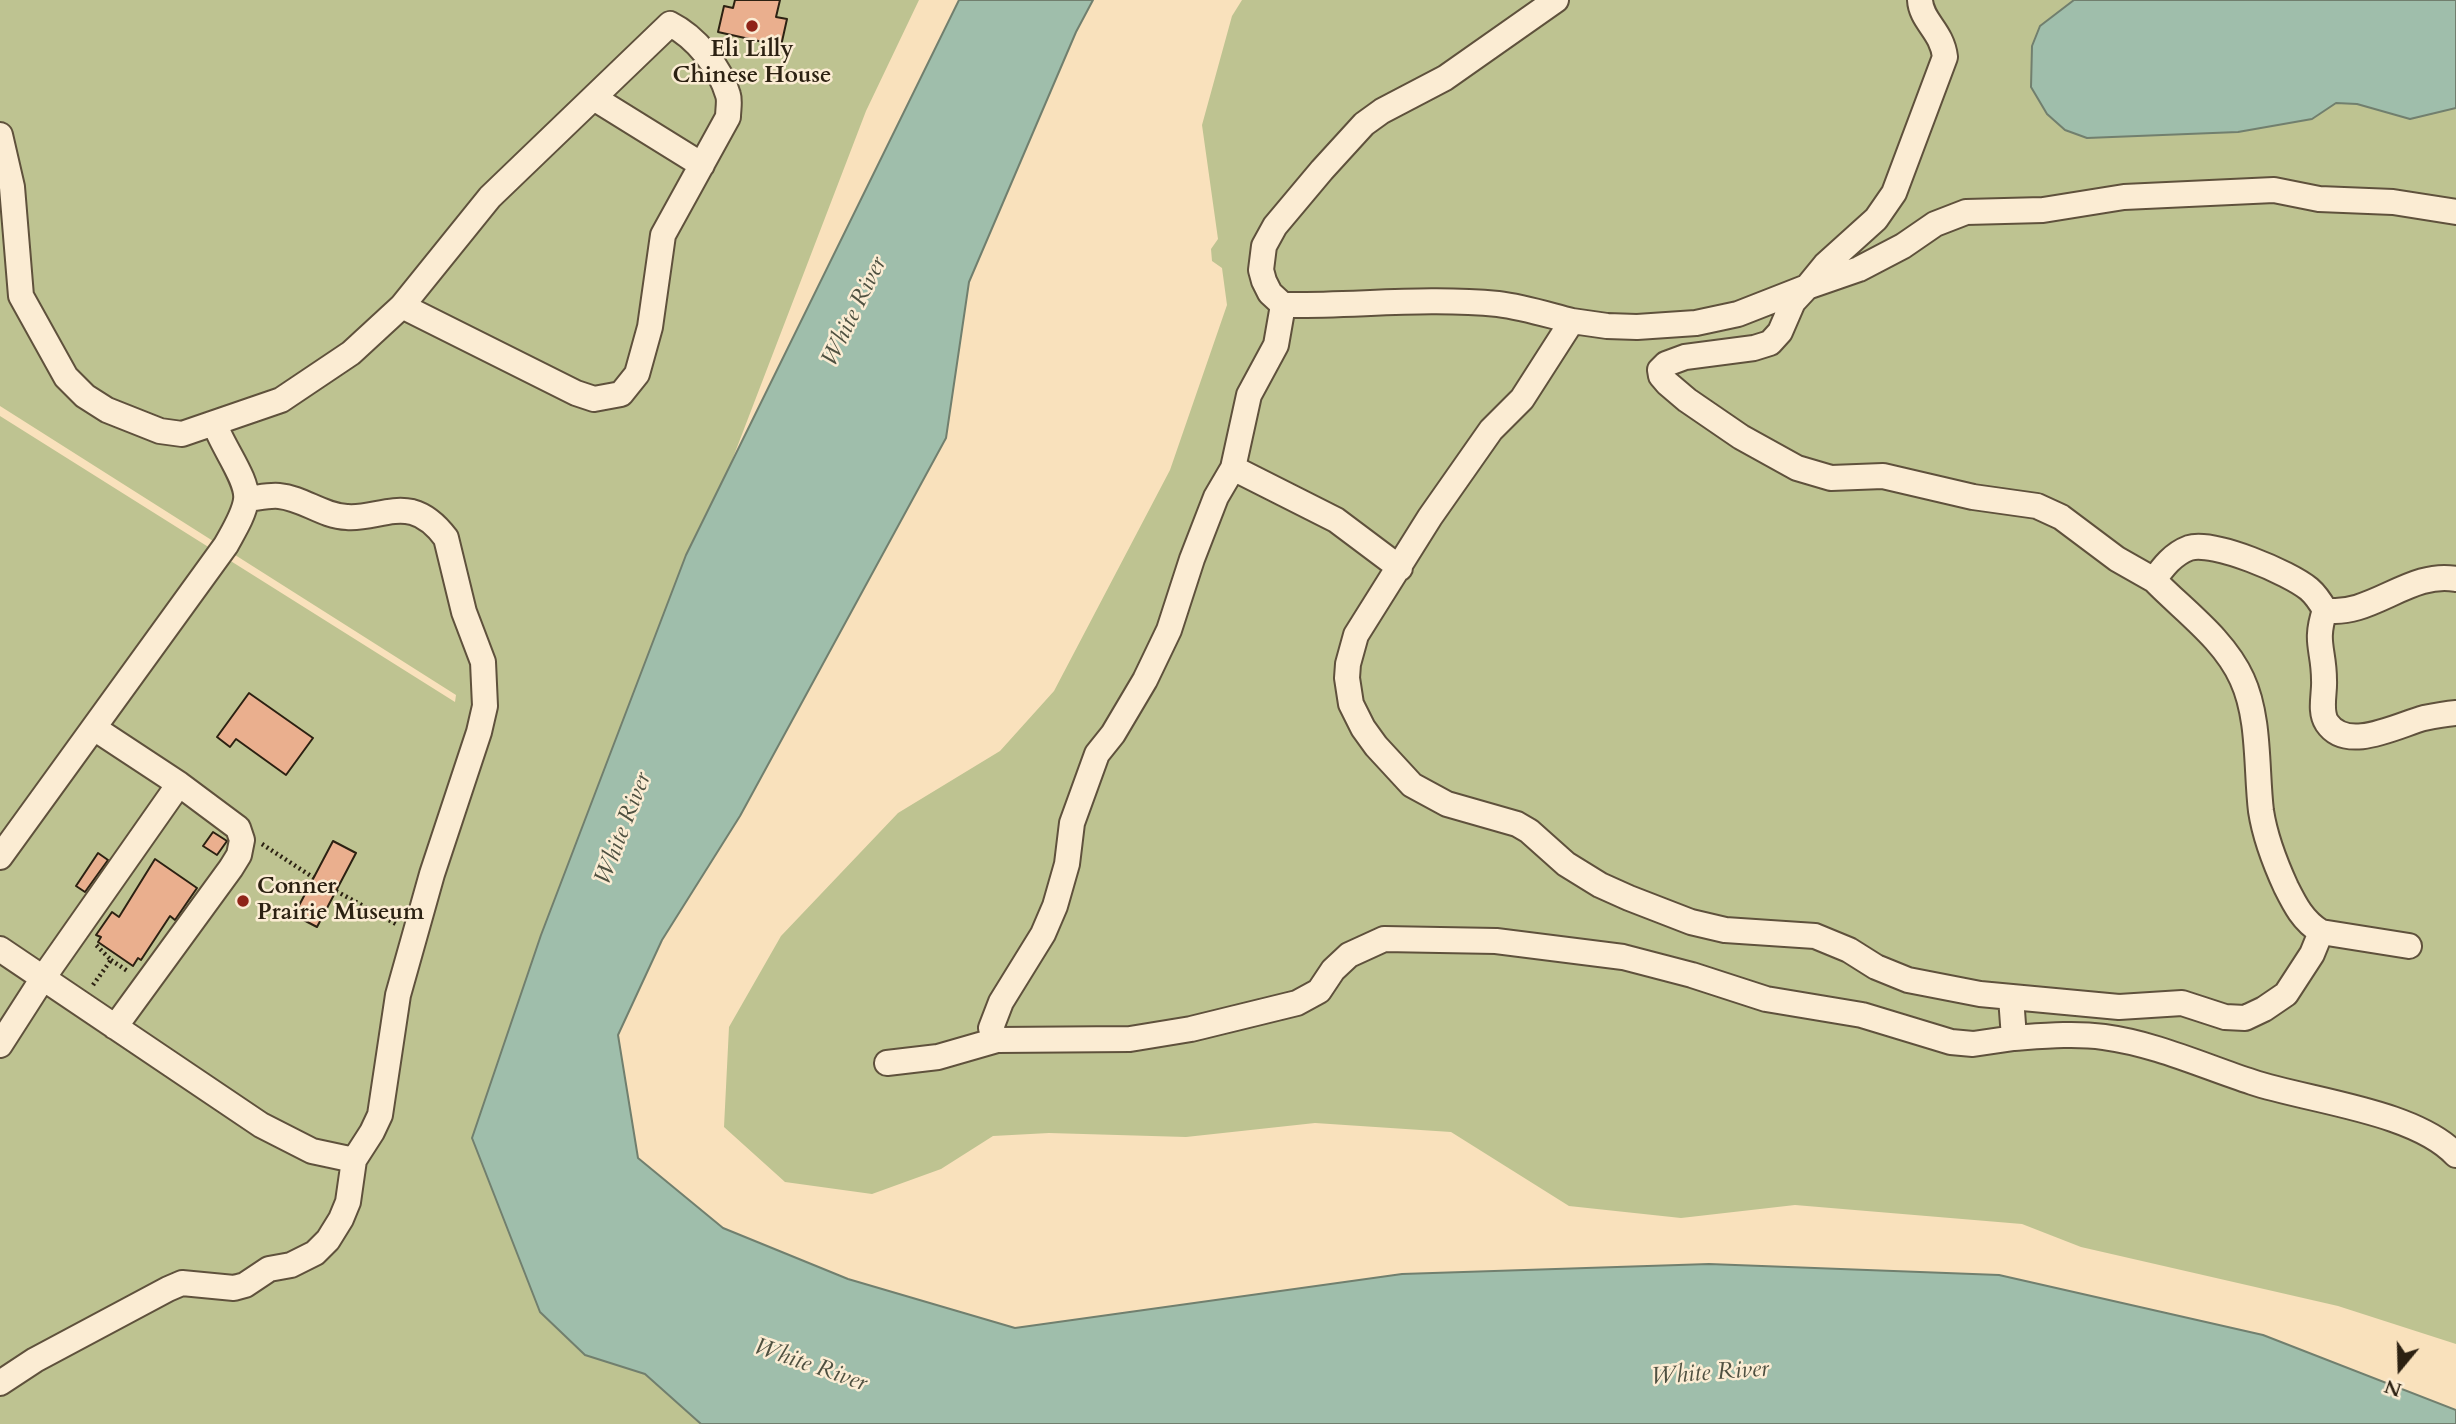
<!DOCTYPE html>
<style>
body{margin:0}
#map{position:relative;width:2456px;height:1424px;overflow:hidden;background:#f9e1bc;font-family:Cardo,serif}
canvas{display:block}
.north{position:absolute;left:2365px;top:1333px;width:70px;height:70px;-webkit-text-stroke:5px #fbecd3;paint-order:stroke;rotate:199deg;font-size:19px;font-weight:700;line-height:28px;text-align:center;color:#2c2112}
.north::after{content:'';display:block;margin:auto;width:24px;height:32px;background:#2c2112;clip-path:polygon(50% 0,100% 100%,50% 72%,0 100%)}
</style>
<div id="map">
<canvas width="2456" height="1424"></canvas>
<div class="north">N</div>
</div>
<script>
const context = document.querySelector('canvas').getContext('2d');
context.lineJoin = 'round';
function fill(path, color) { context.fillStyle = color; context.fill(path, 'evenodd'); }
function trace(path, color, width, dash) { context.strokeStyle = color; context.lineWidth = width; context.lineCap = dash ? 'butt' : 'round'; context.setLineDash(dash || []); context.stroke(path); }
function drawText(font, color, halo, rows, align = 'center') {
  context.font = font + ' Cardo,serif'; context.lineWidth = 5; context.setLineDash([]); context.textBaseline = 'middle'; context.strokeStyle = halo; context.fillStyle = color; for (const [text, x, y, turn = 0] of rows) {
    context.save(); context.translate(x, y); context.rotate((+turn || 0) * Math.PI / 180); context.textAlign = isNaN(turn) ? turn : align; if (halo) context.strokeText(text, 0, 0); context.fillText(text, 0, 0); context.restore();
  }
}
fill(new Path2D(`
 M0 0H919L866 111 472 1138 585 1355 645 1374 701 1424H0V416L455 702 456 695 0 406Z
 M1242 0H2456V1344L2338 1306 2081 1247 2022 1224 1795 1205 1681 1218 1569 1206 1451 1132 1315 1123 1186 1137 1049 1133 993 1136 941 1169 872 1194 785 1182 724 1127 729 1027 781 936 898 813 1000 751 1054 691 1170 470 1227 305 1222 268 1212 261 1211 249 1218 239 1202 125 1232 16Z`), '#bec391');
const water = new Path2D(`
 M959 0H1093L1076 32 969 282 946 438 740 816 662 940 618 1035 638 1158 723 1228 848 1279 1015 1328 1402 1274 1709 1264 1999 1275 2263 1335 2456 1410V1424H701L645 1374 585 1355 540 1312 472 1138 541 935 686 555Z
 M2074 0H2456V108L2410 119 2357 104 2336 103 2312 119 2238 132 2087 138 2065 130 2047 114 2031 87 2032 46 2040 26Z`);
fill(water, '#9fbeab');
trace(water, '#717f6e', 2);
const building = new Path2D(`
 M735 0H780L776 17 787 19 781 46 718 32 724 6 733 8Z
 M249 693 313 738 286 775 236 739 230 747 217 737Z
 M213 832 227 841 217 855 203 846Z
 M333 841 356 853 317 927 294 915Z
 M98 853 108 860 85 892 76 886Z
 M155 859 197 888 175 920 170 916 141 960 138 958 133 966 98 942 101 937 96 935 112 912 119 917Z`);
fill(building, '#eaaf8e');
trace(building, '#2c2112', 2);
const minor = new Path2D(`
 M1920 0C1921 21 1942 31 1945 57L1894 193 1876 219 1825 265 1807 287 1738 314 1696 323 1637 327 1607 326 1572 321 1522 399 1491 430 1430 517 1356 635 1348 664 1347 678 1351 704 1363 728 1376 746 1412 785 1447 804 1517 824 1529 831 1566 864 1600 885 1629 898 1691 922 1725 930 1815 936 1849 950 1876 967 1908 980 1980 994 2119 1007 2182 1003 2225 1017 2245 1018 2264 1009 2286 994 2312 954 2321 932
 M594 98 702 165
 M0 135 12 187 21 296 66 377 85 396 107 410 160 431 182 434 281 400 351 353 402 306 490 197 670 24C696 37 720 67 728 95 730 101 728 110 728 117L663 235 650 327 637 374 621 394 594 399 576 393 402 306
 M1283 305C1354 306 1426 297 1498 304 1523 307 1548 315 1572 321
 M1233 468 1249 395 1276 345 1283 305 1270 293 1264 281 1261 270 1264 246 1275 226 1322 170 1364 124 1382 111 1445 78 1556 0
 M2154 580C2184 611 2224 639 2242 679 2260 718 2256 769 2261 811 2265 837 2275 863 2286 887 2295 905 2303 921 2321 932L2409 946
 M2325 610C2321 603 2316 595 2309 589 2290 573 2213 540 2189 548 2173 554 2163 567 2154 580L2117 559 2061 517 2037 506 1973 497 1883 476 1831 478 1797 468 1741 437 1687 400 1667 383 1661 376 1660 370 1666 364 1685 357 1754 348 1770 343 1780 332 1793 302 1807 287 1859 269 1903 246 1935 224 1966 212 2043 210 2124 197 2274 190 2319 199 2393 202 2456 212
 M2325 610C2314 643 2324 649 2324 680 2325 693 2319 711 2327 723 2347 753 2398 725 2424 718 2434 716 2445 714 2456 713
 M2325 610C2370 618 2410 570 2456 579
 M94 728 179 784 238 828 242 840 239 855 231 868 115 1027
 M0 857 226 545C233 532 244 515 246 500 249 480 221 445 215 424
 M0 949 261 1125 312 1151 354 1160
 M2011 997 2014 1038C2043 1036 2074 1033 2104 1037 2156 1044 2203 1066 2252 1082 2309 1101 2415 1111 2456 1155
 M997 1040 991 1028 1001 1002 1043 934 1055 906 1067 864 1072 823 1097 754 1113 734 1145 680 1169 630 1192 559 1216 497 1233 468 1336 520 1400 568
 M0 1045 43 978 179 784
 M887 1063 938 1057 997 1040 1130 1039 1191 1029 1297 1003 1319 991 1333 970 1349 955 1384 939 1496 941 1623 957 1692 975 1766 999 1862 1015 1951 1042 1973 1044 2014 1038
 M0 1383 35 1360 168 1289 182 1283 234 1288 245 1285 269 1269 291 1265 315 1253 328 1240 341 1219 348 1202 354 1160 372 1132 380 1115 398 995 432 874 479 732 485 706 483 662 464 612 446 538C437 526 427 516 412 512 390 507 369 519 347 517 322 516 303 498 279 496 269 495 257 498 246 499`);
trace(minor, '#5f513c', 28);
trace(new Path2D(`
 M262 844 314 878
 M336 891 396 924
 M111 960 129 972
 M93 985 111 960 95 944`), '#2c2112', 4.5, [2, 3.5]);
trace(minor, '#fbecd3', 24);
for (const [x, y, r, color] of [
 [752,26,7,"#8f2418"],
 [243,901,7,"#8f2418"]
]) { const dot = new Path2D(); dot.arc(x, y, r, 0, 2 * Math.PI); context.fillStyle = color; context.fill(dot); trace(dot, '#fbecd3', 2.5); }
drawText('bold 23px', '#2c2112', '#fbecd3', [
 ["Eli Lilly",752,51],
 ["Chinese House",752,77],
 ["Conner",257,888,"left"],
 ["Prairie Museum",257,914,"left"]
]);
drawText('italic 24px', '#4e5040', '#fbecd3', [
 ["White River",855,312,-64],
 ["White River",624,829,-69],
 ["White River",810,1366,19],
 ["White River",1710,1374,-4]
]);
</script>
